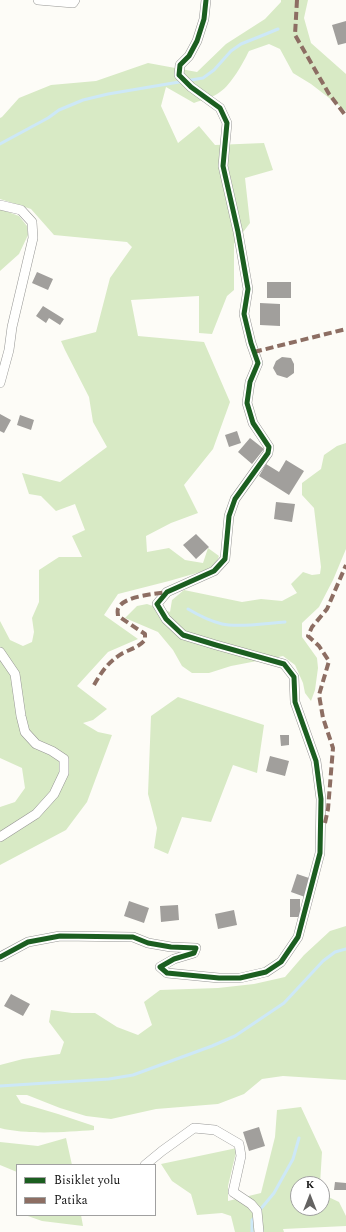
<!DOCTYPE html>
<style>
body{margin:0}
#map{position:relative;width:346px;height:1232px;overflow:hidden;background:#fdfcf7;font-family:Spectral,serif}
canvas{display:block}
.legend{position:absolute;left:16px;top:1164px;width:140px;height:52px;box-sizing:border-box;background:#fff;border:1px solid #a0a0a0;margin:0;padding:5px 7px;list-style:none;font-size:12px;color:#111}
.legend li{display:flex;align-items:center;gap:8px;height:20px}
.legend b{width:20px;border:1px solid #a0a0a0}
.north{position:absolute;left:290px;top:1176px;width:40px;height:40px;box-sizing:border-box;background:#fff;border:1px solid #a0a0a0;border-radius:50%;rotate:0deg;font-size:11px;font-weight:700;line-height:16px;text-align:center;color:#111}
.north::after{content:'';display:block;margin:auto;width:14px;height:18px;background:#646362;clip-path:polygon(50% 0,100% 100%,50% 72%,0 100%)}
</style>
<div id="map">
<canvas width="346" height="1232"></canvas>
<ul class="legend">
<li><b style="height:5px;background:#1b5e20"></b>Bisiklet yolu</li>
<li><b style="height:5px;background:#8d6e63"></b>Patika</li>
</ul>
<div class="north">K</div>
</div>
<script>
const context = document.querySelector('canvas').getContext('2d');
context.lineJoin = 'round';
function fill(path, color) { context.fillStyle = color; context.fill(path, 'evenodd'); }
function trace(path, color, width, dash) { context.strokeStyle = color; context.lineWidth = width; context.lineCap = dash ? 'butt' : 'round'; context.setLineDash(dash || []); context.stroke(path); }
fill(new Path2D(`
 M281 0H308L304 18 311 43 346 74V111L311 84 293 73 280 49 269 44 249 51C243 63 231 85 220 92 214 97 202 100 194 103L166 87 161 106 178 143 199 126 215 145 264 143 273 170 245 178 250 223 234 244V290L227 296 212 334 199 333V296L131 300 138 336 204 342 230 402 213 449 184 485 198 513 171 523 146 536 147 552 169 548 185 560 203 563 208 548 219 556 214 568 169 581 118 594 104 615 138 639 108 652 77 686 107 709 93 720 83 723 98 732 112 735 87 802 66 830 0 865V807L15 802 25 788 22 768 0 758V621L10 640 23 646 32 642 34 632 32 618 39 602V570L59 557H82L72 536 85 530 75 504 56 511 41 496 29 494 22 473 60 482 107 447 93 422 89 397 65 350 61 341 96 332 110 278 132 247 127 242 54 235 31 209 0 199V118L2 117 19 98 51 85 96 81 148 63 197 72 226 44 265 19 281 2Z
 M0 209 19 216 27 226 28 235 19 254 0 271Z
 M346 443V549L333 580 319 607 302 623V637L317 658 318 668 315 690 311 701 305 693 303 683 295 665 283 656 231 666 209 673H192L182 666 173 650 158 632 125 618 137 606 147 604 170 612 172 600 184 590 242 602 261 599 282 601 297 593 291 584 303 572 312 575 320 574 321 567 314 508 302 495V483L321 469 324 455 337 446Z
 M178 697 264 725 257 773 233 765 211 822 182 817 168 854 154 848 157 828 148 794 151 716Z
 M346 926V1080L283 1076 262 1079 244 1094 218 1104 156 1109 111 1119 86 1116 60 1108 27 1095H16L21 1103 58 1114 94 1126V1130C66 1132 27 1135 0 1128V1065L23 1059 60 1054 64 1042 49 1022 51 1010 72 1013H95L117 1027 138 1035 152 1025 144 1002 160 990 218 988 254 984 285 977 304 955 330 931Z
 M301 1107 322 1152 320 1184H298V1208H322V1194L339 1202 346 1216V1226L283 1229 284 1232H235L231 1216 222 1213 197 1215 191 1194 172 1181 161 1164 237 1148 228 1186V1201L261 1193 275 1137 277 1110Z
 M66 1138 72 1165H17V1172L0 1165V1142L38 1146Z
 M25 1215H81L83 1226 42 1221Z`), '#d8eac5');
trace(new Path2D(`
 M0 144 48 118 59 110 83 100 108 94 203 78 214 70 231 51 241 44 266 34 278 29
 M188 609C198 615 210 621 222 624 239 628 267 623 285 622
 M0 1086 109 1079 133 1075 212 1046 235 1036 284 1003 323 961 335 952 346 949
 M259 1211 274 1193 293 1159 299 1138
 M252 1232V1220L255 1217`), '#cde8f7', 3);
fill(new Path2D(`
 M346 21V43L338 45 332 25Z
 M37 272 53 279 48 290 32 283Z
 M267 282H291V298H267Z
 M260 303 280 304V326L260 325Z
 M43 306 64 319 60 325 49 318 46 323 36 316Z
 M282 357 291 358 294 364V373L287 378 277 375 273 368 276 361Z
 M0 414 11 420 4 433 0 431Z
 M20 415 34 420 31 430 17 425Z
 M237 431 241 443 229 447 225 435Z
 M250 438 264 449 252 464 238 452Z
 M286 460 304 471 289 495 259 476 266 464 279 472Z
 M276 502 295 504 292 522 274 519Z
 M196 534 209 547 196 559 183 545Z
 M280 735H289V745L281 746Z
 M270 756 289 761 285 776 266 771Z
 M297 874 312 879 305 897 291 892Z
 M290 899H300V917H290Z
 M129 901 149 908 144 923 124 916Z
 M178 905 179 920 161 922 160 906Z
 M234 910 237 925 218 929 215 914Z
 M11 994 30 1004 23 1016 4 1006Z
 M259 1127 265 1146 249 1151 243 1132Z
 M335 1182 346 1183V1190H334Z`), '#a19f9c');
const street = new Path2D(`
 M38 0 73 3 75 0
 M0 205 21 210 32 222 33 238 12 327 9 350 0 383
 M0 652 15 674 21 716 25 732 36 744 52 751 64 759V773L54 794 36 814 0 837
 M0 957 28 942 60 936 133 937 148 943 171 947 196 948 194 953 174 959 160 967 167 973 219 978H240L266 972 281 962 298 937 320 853 321 799 316 761 295 702 294 677 284 664 216 645 183 635 166 619 157 604 167 592 214 571 225 559 229 516 235 499 268 453 269 447 253 423 247 403 250 382 258 363 251 343 244 314 248 289 238 232 223 166 227 123 220 108 191 87 179 75 180 65 189 56 197 41 204 19 206 0
 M145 1165 162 1151 194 1128 215 1130 239 1144 241 1156 233 1192 251 1204 257 1211 259 1232`);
trace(street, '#979795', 10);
trace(street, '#fffffe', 9);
trace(new Path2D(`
 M297 0 295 35 329 94 346 116
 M254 352 346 329
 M94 685C102 671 109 661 123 653 131 649 139 647 145 640V634L118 616C118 614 117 611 118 609 122 596 155 594 167 592
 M325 823 328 809 333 748 323 718 319 695 329 661 319 646 308 636 312 627 327 609 346 565`), '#8d6e63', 4, [8, 4]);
trace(new Path2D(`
 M0 957 28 942 60 936 133 937 148 943 171 947 196 948 194 953 174 959 160 967 167 973 219 978H240L266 972 281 962 298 937 320 853 321 799 316 761 295 702 294 677 284 664 216 645 183 635 166 619 157 604 167 592 214 571 225 559 229 516 235 499 268 453 269 447 253 423 247 403 250 382 258 363 251 343 244 314 248 289 238 232 223 166 227 123 220 108 191 87 179 75 180 65 189 56 197 41 204 19 206 0`), '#1b5e20', 5);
</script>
